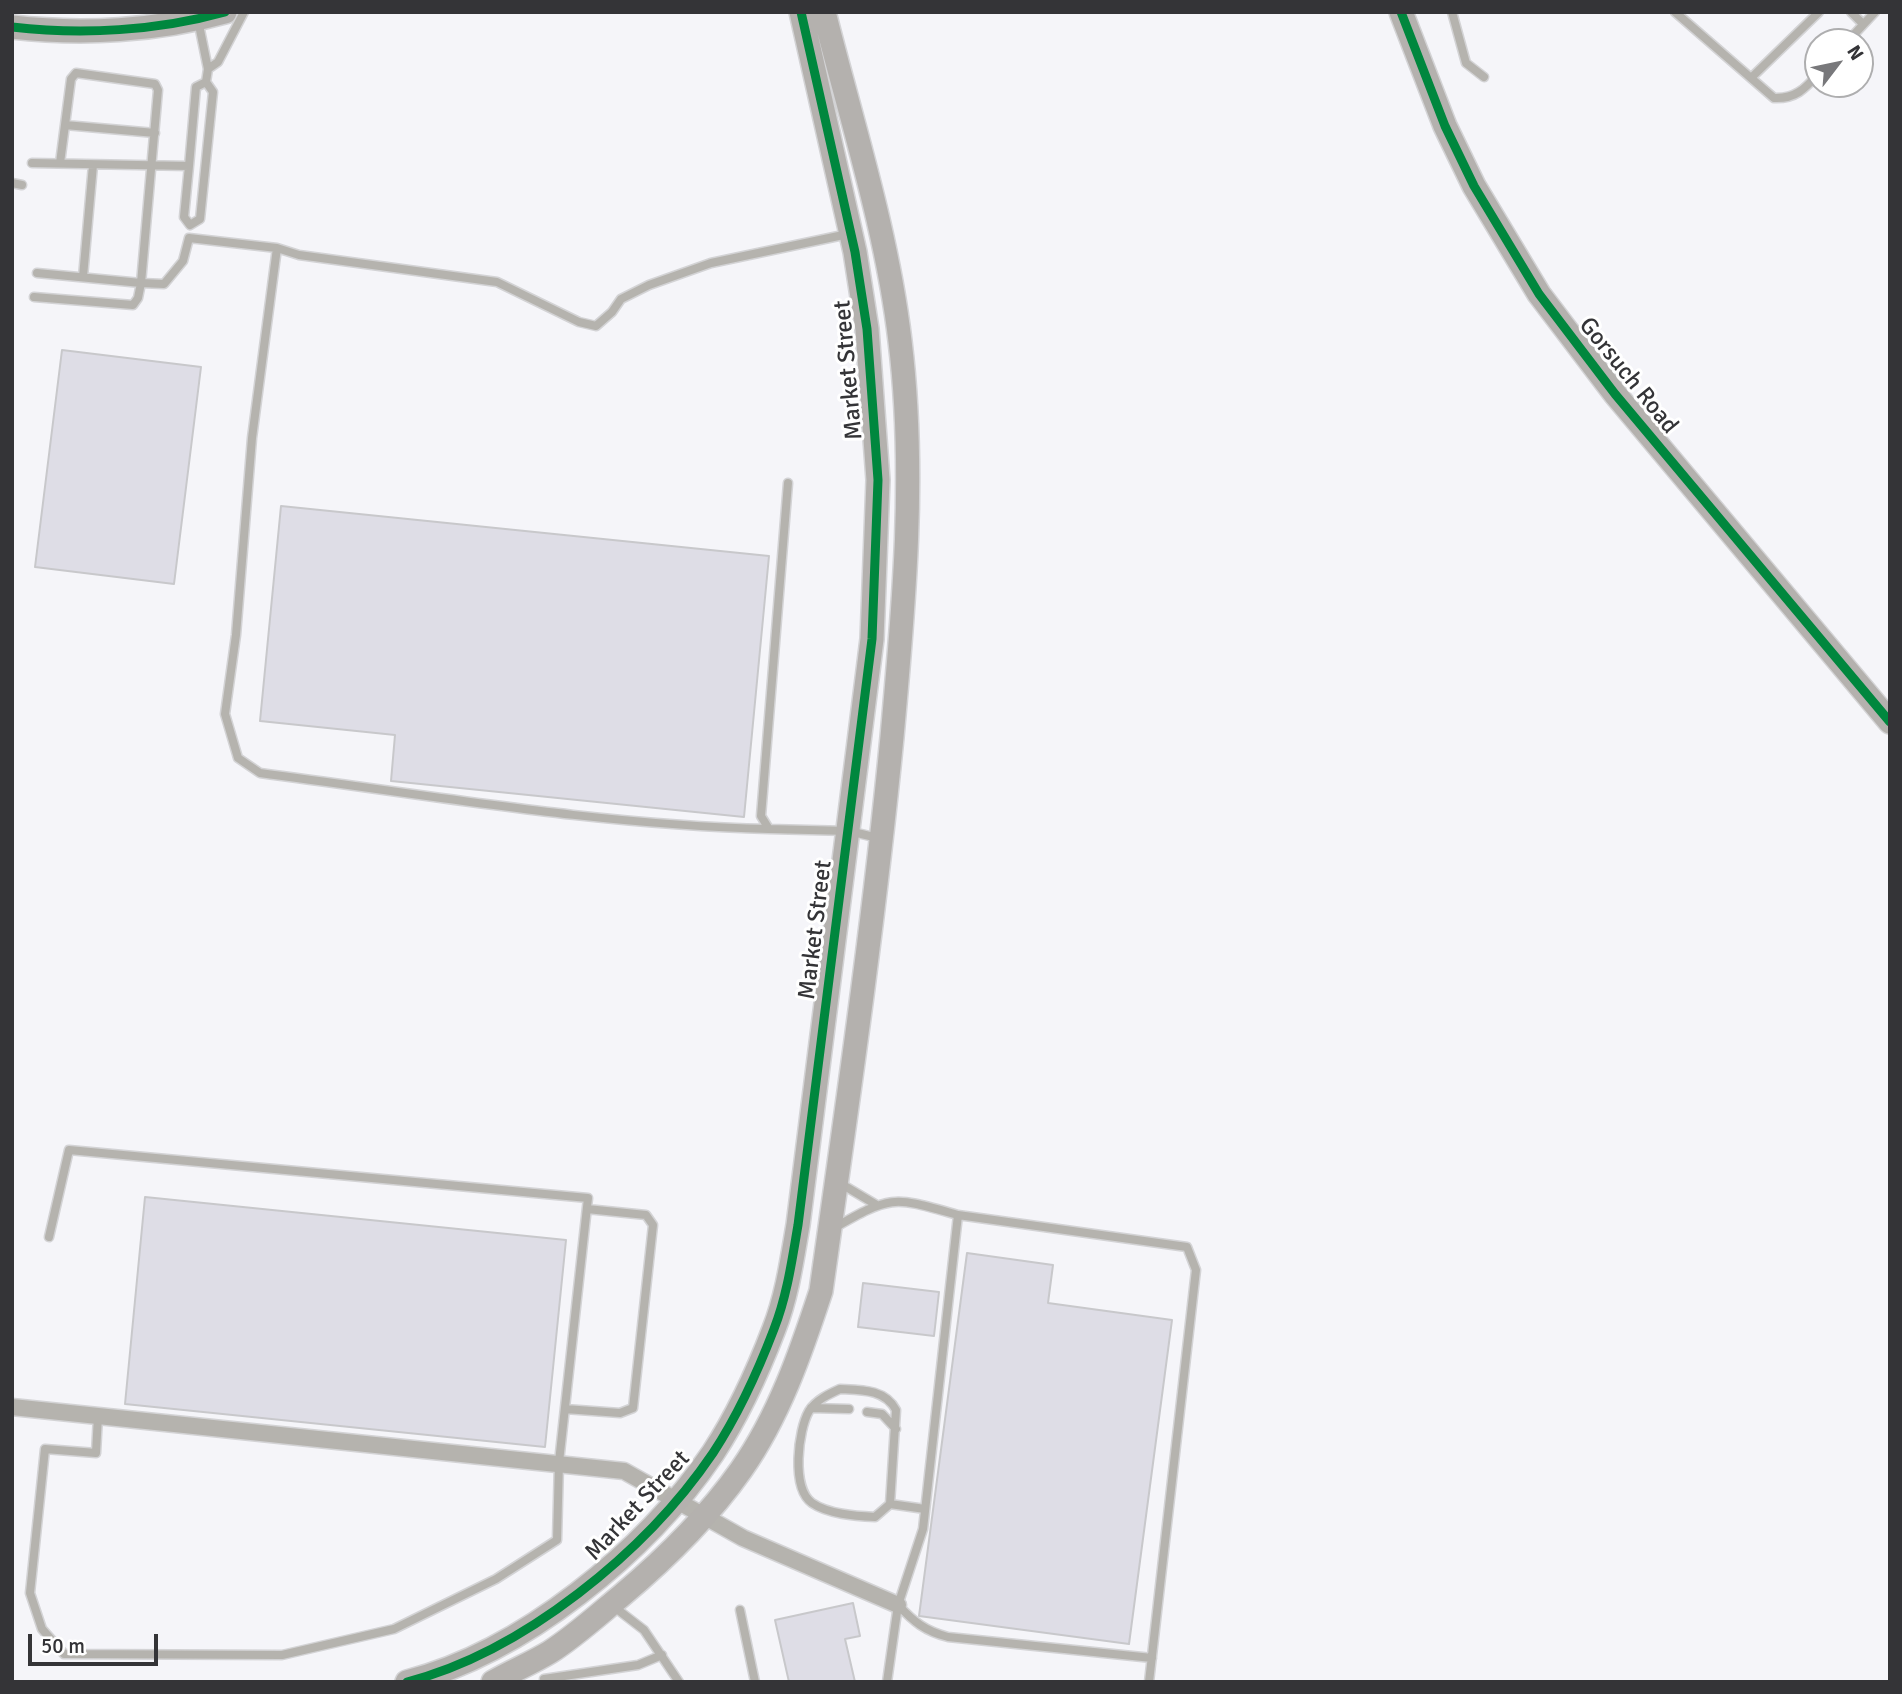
<!DOCTYPE html>
<style>
body{margin:0}
#map{position:relative;width:1902px;height:1694px;overflow:hidden;background:#f5f5f9;font-family:Signika,sans-serif}
canvas{display:block}
.frame{position:absolute;inset:0;border:14px solid #343437;pointer-events:none}
.north{position:absolute;left:1804px;top:28px;width:70px;height:70px;box-sizing:border-box;background:#fff;border:2px solid #aeaeaf;border-radius:50%;rotate:58deg;font-size:19px;font-weight:700;line-height:28px;text-align:center;color:#343437}
.north::after{content:'';display:block;margin:auto;width:24px;height:32px;background:#78787b;clip-path:polygon(50% 0,100% 100%,50% 72%,0 100%)}
.scale{position:absolute;left:28px;top:1634px;width:130px;height:32px;box-sizing:border-box;border:4px solid #343437;border-top:0;padding-left:9px;font-size:21px;line-height:24px;white-space:nowrap;color:#343437;-webkit-text-stroke:5px #fff;paint-order:stroke}
</style>
<div id="map">
<canvas width="1902" height="1694"></canvas>
<div class="frame"></div>
<div class="north">N</div>
<div class="scale">50 m</div>
</div>
<script>
const context = document.querySelector('canvas').getContext('2d');
context.lineJoin = 'round';
function fill(path, color) { context.fillStyle = color; context.fill(path, 'evenodd'); }
function trace(path, color, width, dash) { context.strokeStyle = color; context.lineWidth = width; context.lineCap = dash ? 'butt' : 'round'; context.setLineDash(dash || []); context.stroke(path); }
function drawText(font, color, halo, rows, align = 'center') {
  context.font = font + ' Signika,sans-serif'; context.lineWidth = 6; context.setLineDash([]); context.textBaseline = 'middle'; context.strokeStyle = halo; context.fillStyle = color; for (const [text, x, y, turn = 0] of rows) {
    context.save(); context.translate(x, y); context.rotate((+turn || 0) * Math.PI / 180); context.textAlign = isNaN(turn) ? turn : align; if (halo) context.strokeText(text, 0, 0); context.fillText(text, 0, 0); context.restore();
  }
}
const building = new Path2D(`
 M62 350 201 367 174 584 35 567Z
 M281 506 769 556 744 817 391 781 395 735 260 721Z
 M145 1197 566 1240 545 1447 125 1404Z
 M967 1253 1053 1265 1048 1303 1172 1320 1129 1644 919 1616Z
 M863 1283 939 1292 934 1336 858 1327Z
 M853 1603 860 1636 845 1639 855 1682H789L775 1620Z`);
fill(building, '#dedde6');
trace(building, '#c8c8cb', 2);
const lane = new Path2D(`
 M1452 12 1466 63 1484 77
 M1675 12 1774 98C1795 99 1805 89 1818 74
 M1851 12 1863 24
 M1847 42 1875 12
 M208 69 218 62 244 12
 M1751 78 1819 12
 M65 125 155 133
 M32 163 189 166 196 87 206 82
 M60 163 71 79 76 73 155 84 158 90 141 283 164 284 183 261 189 238 277 248 252 438 236 635 225 714 238 758 260 773C429 795 598 825 769 829
 M189 166 184 217 190 225 200 219 213 92 206 82 208 69 198 20
 M12 183 22 185
 M277 248 299 255 497 282 579 322 596 326 612 312 621 299 649 285 711 263 848 234
 M83 277 93 165
 M34 297 133 305 138 298 141 283 37 273
 M788 483 761 816 769 829 849 831 878 838
 M838 1182 875 1204
 M958 1215 1187 1247 1196 1270 1149 1682
 M834 1228C893 1194 894 1197 958 1215L923 1529 898 1605 887 1682
 M49 1237 69 1150 588 1198 559 1462 557 1540 496 1579 394 1629 282 1655 64 1654 42 1629 30 1593 45 1449 96 1453 98 1416
 M840 1389C861 1390 885 1389 896 1410L890 1504 875 1517C855 1516 828 1514 812 1503 791 1488 798 1430 809 1411 816 1400 829 1394 840 1389Z
 M811 1408 849 1409
 M565 1409 620 1413 633 1408 653 1225 646 1215 587 1209
 M867 1412 882 1414 896 1429
 M890 1504 925 1509
 M898 1605C914 1622 925 1631 948 1637L1152 1658
 M613 1606 644 1630 679 1682
 M740 1610 755 1682
 M544 1679 638 1665 662 1655`);
const street = new Path2D(`
 M12 1407 624 1471 743 1538 898 1605`);
const secondary = new Path2D(`
 M1401 12 1445 126 1474 186 1539 294 1615 394 1890 722
 M12 27C82 35 157 31 225 12
 M407 1682C523 1652 646 1552 713 1453 738 1415 758 1371 774 1329 787 1296 792 1260 798 1225L872 639 878 480 867 329 855 252 801 12
 M493 1682C512 1671 532 1663 550 1652 575 1636 598 1615 621 1596 665 1559 708 1517 741 1470 779 1416 801 1352 821 1291 847 1107 874 922 892 737 904 606 916 472 900 341 887 230 851 120 824 12`);
trace(lane, '#d3d3d5', 11);
trace(street, '#d3d3d5', 19);
trace(secondary, '#d3d3d5', 26);
trace(lane, '#b5b3ae', 8);
trace(street, '#b5b3ae', 16);
trace(secondary, '#b4b1ae', 23);
trace(new Path2D(`
 M1401 12 1445 126 1474 186 1539 294 1615 394 1890 722
 M12 27C82 35 157 31 225 12
 M407 1682C523 1652 646 1552 713 1453 738 1415 758 1371 774 1329 787 1296 792 1260 798 1225L872 639 878 480 867 329 855 252 801 12`), '#00873e', 9);
drawText('24px', '#343437', '#fff', [
 ["Market Street",849,370,-95],
 ["Gorsuch Road",1628,376,51],
 ["Market Street",816,930,-83],
 ["Market Street",638,1506,-47]
]);
</script>
